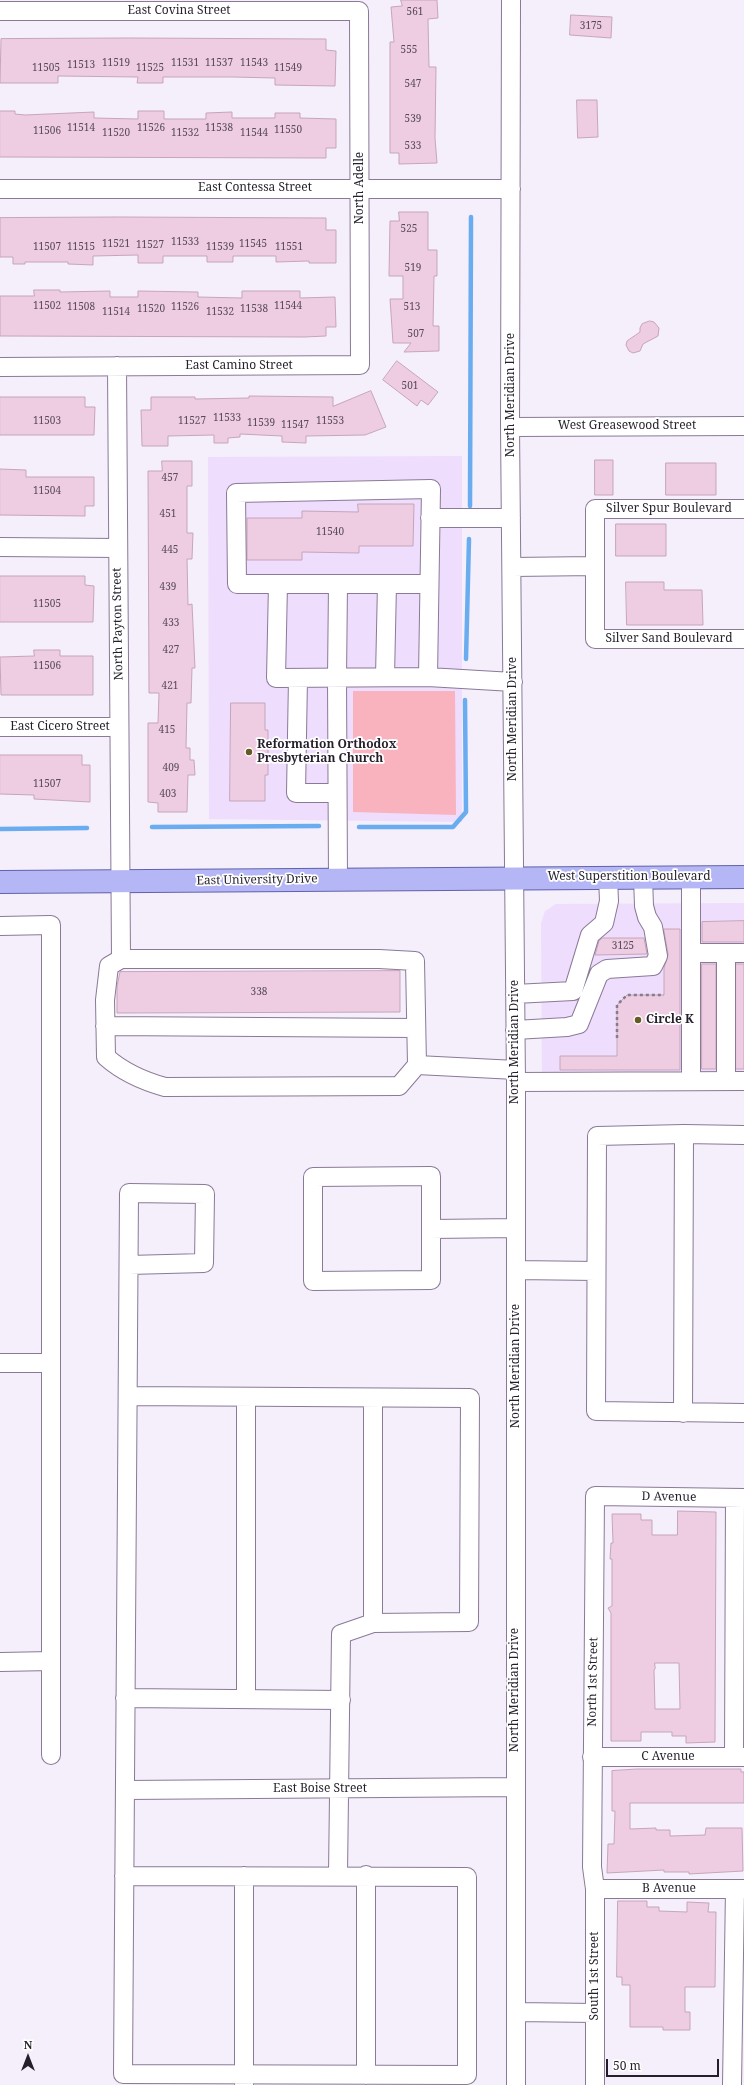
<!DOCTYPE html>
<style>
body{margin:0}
#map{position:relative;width:744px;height:2085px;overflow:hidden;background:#f5eefb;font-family:"Noto Serif",serif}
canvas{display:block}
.north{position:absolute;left:8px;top:2037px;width:40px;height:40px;-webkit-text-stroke:3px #fff;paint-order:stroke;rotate:0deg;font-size:11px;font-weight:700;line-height:16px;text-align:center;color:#251f2b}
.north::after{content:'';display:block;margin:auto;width:14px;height:18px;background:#251f2b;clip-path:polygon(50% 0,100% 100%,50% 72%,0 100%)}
.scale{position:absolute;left:606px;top:2059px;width:113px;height:18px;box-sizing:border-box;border:2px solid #251f2b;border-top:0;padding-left:5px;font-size:12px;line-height:14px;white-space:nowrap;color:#251f2b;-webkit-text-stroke:3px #fff;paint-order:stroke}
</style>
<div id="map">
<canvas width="744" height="2085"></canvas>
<div class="north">N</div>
<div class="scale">50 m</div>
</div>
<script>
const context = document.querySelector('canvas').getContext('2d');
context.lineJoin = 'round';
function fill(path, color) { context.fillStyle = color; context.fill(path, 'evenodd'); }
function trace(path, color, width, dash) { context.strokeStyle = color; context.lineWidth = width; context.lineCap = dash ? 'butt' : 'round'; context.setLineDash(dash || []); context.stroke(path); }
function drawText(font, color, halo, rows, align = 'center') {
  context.font = font + ' "Noto Serif",serif'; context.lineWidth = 3.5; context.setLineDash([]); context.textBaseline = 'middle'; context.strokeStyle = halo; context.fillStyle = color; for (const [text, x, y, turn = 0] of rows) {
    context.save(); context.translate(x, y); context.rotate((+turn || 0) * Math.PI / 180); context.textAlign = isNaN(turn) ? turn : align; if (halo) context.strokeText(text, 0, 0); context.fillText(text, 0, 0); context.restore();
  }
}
fill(new Path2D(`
 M462 456V822L209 819 208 457Z
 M744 903V1089L542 1090 541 923 545 911 556 904Z`), '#eeddfd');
fill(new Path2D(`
 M353 691H455L456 815 353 812Z`), '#f8b3bf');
trace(new Path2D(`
 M470 506 471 217
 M466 659 469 539
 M152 827 319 826
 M359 827H453L466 812 465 700
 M0 829 87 828`), '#6aacf0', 4.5);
const building = new Path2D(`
 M401 0H437L438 18 428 19 429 67H436L435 138 437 163 399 164V153H390V42H394L391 7 402 6Z
 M571 15 612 17 611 38 570 35Z
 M129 38 326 39V50L336 51 335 86 275 85V78L232 77H163V83H137L138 77 58 76V83H0L1 39Z
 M577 100H597L598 137 578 138Z
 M0 111H15V114L25 115 94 112V118L138 119V111H164V119H206V113L232 112V118H275V113H300V118L336 119V148H326V158L0 157Z
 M399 212H428V250H437V276H434L433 326H439V351L404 352 411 343H393L390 299H403V276H389L390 221H399Z
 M119 217 326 218V230H336V263H309V261L276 262V256H233V262H207V256H163V263H138V255L93 256V265L68 264V262H25V264H13V257H0V218Z
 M34 290H60V292L110 291V297H138V291L198 292V297L242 298V291H300V298L335 297 336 327H326V336L305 337 0 336V296H34Z
 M650 321 654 322 659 328 658 336 643 344 640 351 633 353 629 351 626 345 627 341 640 332V328L642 324Z
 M397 361 438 392 428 405 421 400 417 406 383 380Z
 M371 391 386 427 365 435 306 436V443L282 442V436L240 434V437L228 438V443H214V435L168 436V446H142L141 410H151V397H195V399L249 398V396L333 397V406Z
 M0 397H85V407H95L94 435H0Z
 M595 460H613V495H595Z
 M162 461H192V486H187V533H193L192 559H187L188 605 192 604 195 668H192L191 703H187L186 748H190V760H194L195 775H188L187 812H158V803L148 802V723H158L159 693H149L148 471H162Z
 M666 463H716V495H666Z
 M0 469 26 470V477H94V506H85V516L0 515Z
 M358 504H414L413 546H359V553L302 552V560H247V518H302V511L358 512Z
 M616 524H666V556H616Z
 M0 576H85V585L94 586 93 622H0Z
 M626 582H664V590H702L703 625H627Z
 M34 650H60V656H93V695H1L0 657 34 656Z
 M231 703H265V730H268V775H265V801H230Z
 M0 755H82V765H90V802L34 799V795L0 794Z
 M744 921V942H702V922Z
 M664 929H680V1070H560V1056H617V1005L627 995H664V968L668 955Z
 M603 938H644L647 954 595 955 599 941Z
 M702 964H716V1069H702Z
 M736 964H744V1069H736Z
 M400 971V1012L117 1013V986L120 972Z
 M678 1511 716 1512 715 1742 686 1743V1736H672V1732H641V1741H611V1613L608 1608 612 1606V1559H610L611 1543H613L612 1514H641V1520H652V1535H677ZM655 1663H679L680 1709H655L654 1670 655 1669Z
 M637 1769H741V1772H744V1803H630V1829L656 1828V1830H670V1836L705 1835 706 1828H742L743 1871 689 1874V1872H664V1870L607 1873 608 1844H614L615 1811H612V1771Z
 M618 1901H647V1907H659V1911L687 1912V1902L709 1903 708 1912H716L715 1987H685V2012H690V2030H663V2027H630V1985H622V1977H617Z`);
fill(building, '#eecce2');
trace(building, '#c6a5bb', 1);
const minor = new Path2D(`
 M511 0 510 427 516 1082V2085
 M0 11H359L360 365 0 367
 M0 189H511
 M117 366 121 959H379L415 961 417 1065 516 1070
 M510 427 744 426
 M744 509H595V639H744
 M430 518H511
 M0 547 117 548
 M512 567 595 566
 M278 584 276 678 428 677 513 682
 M385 677 387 584
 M428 677C429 614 430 552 431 489L236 493 237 584H429
 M298 678 296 793H337
 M0 727H119
 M691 877V1081
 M338 880 337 678 338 584
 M0 926 51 925V1755
 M691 953H744
 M726 953V1081
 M121 959 109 966 105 1000 106 1057C123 1072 143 1081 165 1087L399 1086 417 1065
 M515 994 573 991 590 935 604 923 609 901 608 877
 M105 1026 416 1028
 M515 1030 567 1027 579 1024 599 974 607 969 653 966 658 956 653 927 647 917 644 906 643 877
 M516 1082 744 1081
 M744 1135 684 1134 597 1136 596 1411 744 1413
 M431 1229V1280L313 1281V1177L431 1176V1229L516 1228
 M516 1270 596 1271
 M0 1363H51
 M128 1396 470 1398 469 1622 373 1623 341 1634 338 1875
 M246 1397V1699
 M373 1398V1623
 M683 1413 684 1134
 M0 1662 51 1661
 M125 1698 341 1700
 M592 1757H744
 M734 1757 735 1498
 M125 1790 515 1787
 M366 1875V2075
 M124 1876 467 1877V2075L123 2074C125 1780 127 1487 129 1193L205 1194 204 1263 129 1265
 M595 1889H744
 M516 2012 595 2013
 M244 2085V1876
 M595 2085V1889L592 1867 595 1496 744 1498
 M732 2085 735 1889`);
const major = new Path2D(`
 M0 882 744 877`);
trace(minor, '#8a7997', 20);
trace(major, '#6162aa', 24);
trace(new Path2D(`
 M617 1038V1005L627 995H664`), '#847e8a', 2.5, [3, 3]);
trace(minor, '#fff', 18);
trace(major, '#b4b6f5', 22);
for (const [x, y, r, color] of [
 [249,752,4,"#665a27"],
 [638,1020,4,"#665a27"]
]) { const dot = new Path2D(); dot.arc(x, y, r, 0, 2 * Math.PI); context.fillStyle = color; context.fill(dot); trace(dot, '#fff', 1.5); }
drawText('10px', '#574a59', null, [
 ["561",415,12],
 ["3175",591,26],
 ["555",409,50],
 ["11519",116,63],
 ["11531",185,63],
 ["11537",219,63],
 ["11543",254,63],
 ["11513",81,65],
 ["11505",46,68],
 ["11525",150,68],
 ["11549",288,68],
 ["547",413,84],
 ["539",413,119],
 ["11514",81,128],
 ["11526",151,128],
 ["11538",219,128],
 ["11550",288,130],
 ["11506",47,131],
 ["11520",116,133],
 ["11532",185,133],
 ["11544",254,133],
 ["533",413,146],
 ["525",409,229],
 ["11533",185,242],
 ["11521",116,244],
 ["11545",253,244],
 ["11527",150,245],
 ["11507",47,247],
 ["11515",81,247],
 ["11539",220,247],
 ["11551",289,247],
 ["519",413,268],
 ["11502",47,306],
 ["11544",288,306],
 ["11508",81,307],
 ["11526",185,307],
 ["513",412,307],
 ["11520",151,309],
 ["11538",254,309],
 ["11514",116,312],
 ["11532",220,312],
 ["507",416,334],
 ["501",410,386],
 ["11533",227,418],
 ["11503",47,421],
 ["11527",192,421],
 ["11553",330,421],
 ["11539",261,423],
 ["11547",295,425],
 ["457",170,478],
 ["11504",47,491],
 ["451",168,514],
 ["11540",330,532],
 ["445",170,550],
 ["439",168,587],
 ["11505",47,604],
 ["433",171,623],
 ["427",171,650],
 ["11506",47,666],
 ["421",170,686],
 ["415",167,730],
 ["409",171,768],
 ["11507",47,784],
 ["403",168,794],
 ["3125",623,946],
 ["338",259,992]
]);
drawText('12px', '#251f2b', '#fff', [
 ["East Covina Street",179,11],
 ["East Contessa Street",255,188],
 ["North Adelle",360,188,-90],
 ["East Camino Street",239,366],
 ["North Meridian Drive",511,395,-90],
 ["West Greasewood Street",627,426],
 ["Silver Spur Boulevard",669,509],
 ["North Payton Street",118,624,-91],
 ["Silver Sand Boulevard",669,639],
 ["North Meridian Drive",513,719,-90],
 ["East Cicero Street",60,727],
 ["West Superstition Boulevard",629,877],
 ["East University Drive",257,880,-1],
 ["North Meridian Drive",515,1042,-90],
 ["North Meridian Drive",516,1366,-90],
 ["D Avenue",669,1497,1],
 ["North 1st Street",593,1682,-89],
 ["North Meridian Drive",515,1690,-90],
 ["C Avenue",668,1757],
 ["East Boise Street",320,1789],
 ["B Avenue",669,1889],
 ["South 1st Street",595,1976,-90]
]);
drawText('bold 12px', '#251f2b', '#fff', [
 ["Reformation Orthodox",257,745],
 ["Presbyterian Church",257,759],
 ["Circle K",646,1020]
], 'left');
</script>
